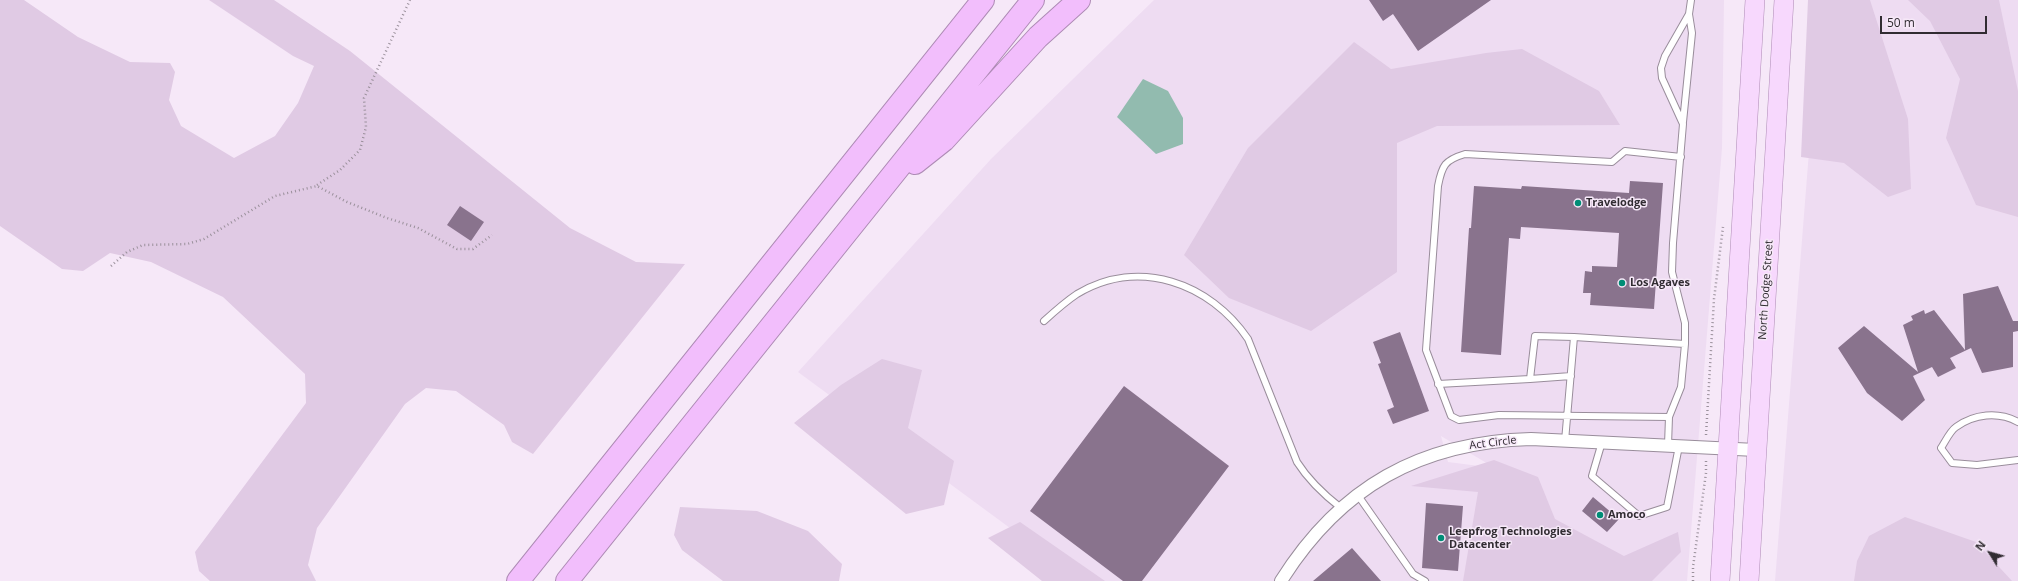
<!DOCTYPE html>
<style>
body{margin:0}
#map{position:relative;width:2018px;height:581px;overflow:hidden;background:#f6e8f8;font-family:"Open Sans",sans-serif}
canvas{display:block}
.north{position:absolute;left:1970px;top:533px;width:40px;height:40px;-webkit-text-stroke:3px #f6e8f8;paint-order:stroke;rotate:307deg;font-size:11px;font-weight:700;line-height:16px;text-align:center;color:#312c32}
.north::after{content:'';display:block;margin:auto;width:14px;height:18px;background:#312c32;clip-path:polygon(50% 0,100% 100%,50% 72%,0 100%)}
.scale{position:absolute;left:1880px;top:16px;width:107px;height:18px;box-sizing:border-box;border:2px solid #312c32;border-top:0;padding-left:5px;font-size:12px;line-height:14px;white-space:nowrap;color:#312c32;-webkit-text-stroke:3px #f6e8f8;paint-order:stroke}
</style>
<div id="map">
<canvas width="2018" height="581"></canvas>
<div class="north">N</div>
<div class="scale">50 m</div>
</div>
<script>
const context = document.querySelector('canvas').getContext('2d');
context.lineJoin = 'round';
function fill(path, color) { context.fillStyle = color; context.fill(path, 'evenodd'); }
function trace(path, color, width, dash) { context.strokeStyle = color; context.lineWidth = width; context.lineCap = dash ? 'butt' : 'round'; context.setLineDash(dash || []); context.stroke(path); }
function drawText(font, color, halo, rows, align = 'center') {
  context.font = font + ' "Open Sans",sans-serif'; context.lineWidth = 3; context.setLineDash([]); context.textBaseline = 'middle'; context.strokeStyle = halo; context.fillStyle = color; for (const [text, x, y, turn = 0] of rows) {
    context.save(); context.translate(x, y); context.rotate((+turn || 0) * Math.PI / 180); context.textAlign = isNaN(turn) ? turn : align; if (halo) context.strokeText(text, 0, 0); context.fillText(text, 0, 0); context.restore();
  }
}
fill(new Path2D(`
 M1154 0H1724L1722 148 1687 581H1082L798 372 991 159ZM1441 436 1495 468 1448 462Z
 M1821 0H2018V581H1775Z`), '#eedcf2');
fill(new Path2D(`
 M0 0H24L78 37 130 62 170 63 175 72 169 100 181 126 234 158 275 136 298 103 314 66 293 56 209 0H274L350 51 570 228 636 262 685 264 533 454 512 442 504 425 456 391 426 388 405 404 317 528 308 565 316 581H210L199 571 195 552 306 403 305 374 223 297 151 262 110 253 83 271 62 269 0 226Z
 M1808 0H1870L1908 119 1911 189 1888 197 1844 163 1801 157Z
 M1908 0H1999L2018 91V217L1976 205 1946 138 1960 79 1930 21Z
 M1354 42 1391 69 1486 53 1522 49 1599 91 1620 125 1437 126 1397 143V272L1311 331 1229 298 1184 255 1248 148Z
 M882 359 922 370 908 428 954 461 944 505 906 514 794 423 841 385Z
 M1494 460 1538 477 1555 519 1624 556 1678 532 1681 552 1652 581H1463L1478 492 1411 486Z
 M680 507 757 511 808 531 842 564 839 581H723L682 550 674 535Z
 M1905 517 1976 542 2012 581H1854L1857 561 1869 536Z
 M1020 522 1105 581H1042L988 538Z`), '#e0cae4');
fill(new Path2D(`
 M1143 79 1168 91 1183 118V144L1156 154 1117 117Z`), '#92bbaf');
fill(new Path2D(`
 M1369 0H1491L1418 51 1393 14 1383 21Z
 M1630 181 1663 183 1654 309 1590 305 1591 293H1583L1585 271 1592 272V266L1617 267 1619 233 1521 227 1520 239 1509 238 1501 355 1461 352 1469 228H1471L1474 186 1521 189 1522 186 1629 193Z
 M460 206 484 222 471 241 447 225Z
 M1998 286 2013 321H2018V331L2013 332V367L1982 373 1971 348 1950 358 1956 368 1938 377 1932 367 1913 376 1925 400 1902 421 1867 393 1838 348 1864 326 1918 372 1903 325 1913 320 1911 316 1924 310 1925 314 1934 310 1965 350 1963 294Z
 M1400 332 1429 411 1393 424 1387 410 1394 407 1378 364 1381 363 1373 342Z
 M1124 386 1229 466 1142 581H1123L1030 511Z
 M1593 497 1619 519 1607 532 1582 511Z
 M1426 503 1463 506 1458 571 1422 568Z
 M1352 548 1381 581H1313Z`), '#89738d');
const lane = new Path2D(`
 M1683 122 1692 33 1689 14
 M1044 321C1055 311 1065 302 1077 294 1139 257 1210 283 1248 339L1297 462C1309 481 1323 494 1341 508
 M1571 376 1530 379 1535 336 1574 337
 M1438 384 1530 379
 M1669 417 1499 415 1459 420 1451 416 1426 350 1438 186C1442 165 1445 160 1465 154L1612 162 1625 151 1681 157
 M2018 422C1998 411 1974 414 1956 427 1950 431 1945 442 1941 448L1952 463 1977 465 2018 460
 M1565 441 1574 337 1685 344
 M1602 442 1592 476 1639 516 1667 507 1679 446
 M1668 445 1669 417 1681 387 1685 344V323L1672 272 1673 243 1683 124 1662 78 1661 68 1665 56 1689 14 1691 0
 M1357 494 1413 574 1425 581`);
const street = new Path2D(`
 M1281 581C1340 487 1420 442 1531 439L1756 450`);
const primary = new Path2D(`
 M1720 581 1755 0
 M1749 581 1784 0`);
const highway = new Path2D(`
 M915 163 944 140 1038 37 1079 0
 M518 581 983 0
 M567 581 1033 0`);
trace(lane, '#998d9b', 8);
trace(street, '#998d9b', 14);
trace(primary, '#ae8bb5', 20);
trace(highway, '#ae8bb5', 24);
trace(new Path2D(`
 M317 185 340 170 360 150 366 127 364 98 410 0
 M111 266 127 252 143 245 187 244 204 239 275 196 317 186 347 202 387 218 418 228 457 249H473L492 235
 M1706 435 1714 299 1723 227
 M1693 581V567L1706 473V460`), '#9a909b', 2.5, [1, 3]);
trace(lane, '#fff', 6);
trace(street, '#fff', 12);
trace(primary, '#f7d8fd', 19);
trace(highway, '#f2befc', 22);
for (const [x, y, r, color] of [
 [1578,203,4,"#008d76"],
 [1622,283,4,"#008d76"],
 [1600,515,4,"#008d76"],
 [1441,538,4,"#008d76"]
]) { const dot = new Path2D(); dot.arc(x, y, r, 0, 2 * Math.PI); context.fillStyle = color; context.fill(dot); trace(dot, '#f6e8f8', 1.5); }
drawText('bold 11px', '#312c32', '#f6e8f8', [
 ["Travelodge",1586,203],
 ["Los Agaves",1630,283],
 ["Amoco",1608,515],
 ["Leepfrog Technologies",1449,532],
 ["Datacenter",1449,545]
], 'left');
drawText('11px', '#312c32', '#f6e8f8', [
 ["North Dodge Street",1766,290,-86],
 ["Act Circle",1493,443,-7]
]);
</script>
